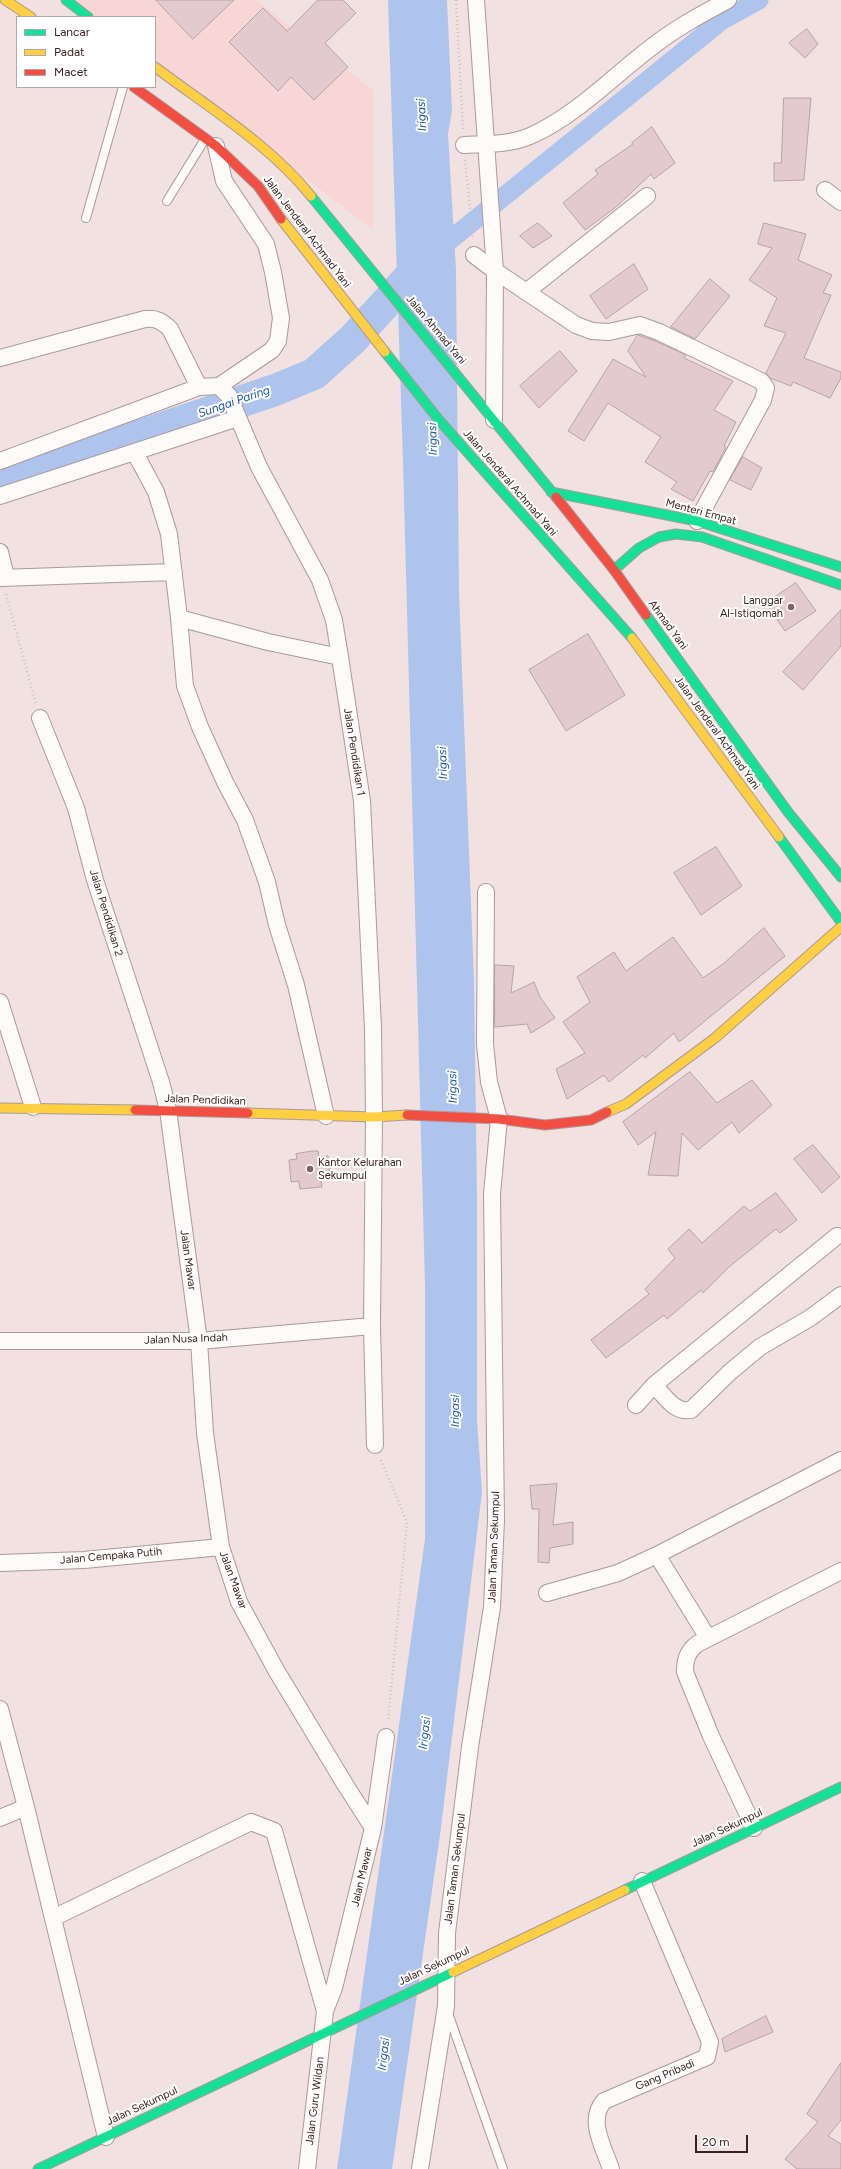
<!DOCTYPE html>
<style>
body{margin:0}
#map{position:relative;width:841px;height:2169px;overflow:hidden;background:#f1e1e0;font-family:Figtree,sans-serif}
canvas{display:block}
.legend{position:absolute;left:16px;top:16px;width:140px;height:72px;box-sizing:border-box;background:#fff;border:1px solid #b0a6a6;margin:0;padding:5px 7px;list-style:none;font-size:12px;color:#3a2021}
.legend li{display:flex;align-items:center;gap:8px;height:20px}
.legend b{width:20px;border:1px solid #b0a6a6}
.scale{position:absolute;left:695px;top:2135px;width:53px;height:18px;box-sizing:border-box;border:2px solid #3a2021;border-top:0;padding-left:5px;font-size:12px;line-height:14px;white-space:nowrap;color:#3a2021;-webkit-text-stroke:3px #fff;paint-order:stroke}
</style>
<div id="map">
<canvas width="841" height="2169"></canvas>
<ul class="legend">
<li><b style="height:5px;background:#16e098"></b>Lancar</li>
<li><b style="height:5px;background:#ffcf43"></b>Padat</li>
<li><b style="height:5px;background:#f24e42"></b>Macet</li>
</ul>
<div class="scale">20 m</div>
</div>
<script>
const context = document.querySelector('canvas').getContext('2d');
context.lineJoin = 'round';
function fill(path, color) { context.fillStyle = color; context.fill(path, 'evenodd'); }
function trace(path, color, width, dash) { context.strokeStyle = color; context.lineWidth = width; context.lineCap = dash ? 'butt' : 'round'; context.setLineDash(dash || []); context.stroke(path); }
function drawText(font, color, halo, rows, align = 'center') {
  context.font = font + ' Figtree,sans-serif'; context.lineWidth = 4; context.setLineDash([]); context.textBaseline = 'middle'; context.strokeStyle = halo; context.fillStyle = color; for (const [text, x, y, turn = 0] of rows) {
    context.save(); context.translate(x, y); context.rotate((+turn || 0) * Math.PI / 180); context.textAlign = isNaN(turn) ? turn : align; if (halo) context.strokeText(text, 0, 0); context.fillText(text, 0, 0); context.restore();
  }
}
fill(new Path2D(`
 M73 0H256L373 90V230L155 63V17H95Z`), '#f8d6d5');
fill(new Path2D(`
 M388 0H447L452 111 448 134 456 270 459 593 474 982 477 1196V1420L482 1492 440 1835 392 2169H337L425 1539V1285L403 461Z`), '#aec4ed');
trace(new Path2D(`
 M434 253 721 21 759 0`), '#aec4ed', 19);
trace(new Path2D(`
 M0 483 275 390 314 374 353 339 415 271`), '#aec4ed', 32);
const building = new Path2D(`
 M156 0H234L193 39Z
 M318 0H343L356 13 325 43 348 67 314 100 291 77 278 91 229 42 263 8 287 31Z
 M807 29 818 44 805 58 789 43Z
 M784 98H811L804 180 774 181V163H781Z
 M652 127 675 163 654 179 651 174 616 207 585 230 563 203 598 174 595 170 633 144 632 143Z
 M538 223 552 236 533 248 520 236Z
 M764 223 806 234 798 260 832 275 823 293 831 295 804 358 841 372V378L830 398 793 382 791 386 770 378 766 373 786 333 764 326 777 298 749 280 772 248 758 244Z
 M634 264 648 289 606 319 590 296Z
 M710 279 730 296 695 339 671 327Z
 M638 335 655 341 686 355 684 358 733 381 714 410 736 422 724 446 726 447 713 472 710 471 693 501 671 489 677 482 645 462 661 437 608 403 584 441 568 431 613 359 646 377 628 351Z
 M560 351 577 371 539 408 520 386Z
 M743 457 762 468 751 490 730 480Z
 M796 583 816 611 785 631 766 603Z
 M841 610V646L803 690 783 672Z
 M588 634 625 695 566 731 529 670Z
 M716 847 742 886 701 915 674 873Z
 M764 928 785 956 679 1042 674 1033 645 1058 643 1055 609 1082 604 1075 567 1099 556 1069 585 1053 563 1022 590 1002 577 977 614 952 626 971 673 937 703 978 723 964Z
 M495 965 514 966 511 993 534 982 540 997 555 1018 531 1033 527 1024 495 1027Z
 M690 1072 717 1103 752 1080 772 1105 739 1133 732 1122 698 1150 682 1133 678 1176 648 1175 656 1132 638 1145 623 1122Z
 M813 1145 840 1177 822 1193 794 1159Z
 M313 1151H318L319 1157 328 1156 330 1178 321 1179 322 1187 300 1189 299 1181 291 1182 289 1160 297 1159 296 1154Z
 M776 1193 797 1220 780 1233 776 1229 729 1267 703 1293 701 1290 667 1319 664 1315 606 1358 591 1340 649 1294 645 1289 675 1258 668 1249 689 1229 702 1243 744 1206 750 1211Z
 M557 1484 553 1525 573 1522V1544L550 1548 549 1563 538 1562 539 1509H532L530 1486Z
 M766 2016 773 2032 725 2052 722 2039Z
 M841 2063V2120L828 2136 841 2144V2169H797L785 2159 818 2122 807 2114Z`);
fill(building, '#e3cacf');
trace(building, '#b6a3a7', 1);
const lane = new Path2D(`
 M167 201 205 139
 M86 218 123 87
 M448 2013 503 2169`);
const street = new Path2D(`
 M476 0 495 271 494 420
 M464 145C486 144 509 145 530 136 576 116 613 76 653 46 676 28 702 14 728 0
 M216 146 224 181 266 244 273 272 281 318 278 341 272 350 219 386 229 396 259 467 320 580 334 620 340 657 362 801 373 1028 374 1117 372 1326 375 1445
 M825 190 841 202
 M474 255 495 271 576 325 592 331 609 332 640 325 659 332 761 381 766 388 763 400 697 521
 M526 292 647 196
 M0 358 145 319C156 318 162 321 170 329L199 387 219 386
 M135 453 156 492 169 534 179 618 185 686 200 727 225 782 245 820 267 882 277 925 296 985 326 1116
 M0 461 199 387
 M0 496 238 418
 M0 552 6 577
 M0 578 174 572
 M179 618 268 642 340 657
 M40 718 76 808 95 880 161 1082 168 1110 199 1341 205 1433 221 1547 239 1602 276 1670 346 1786 373 1828 334 1988 325 2011
 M0 1002 33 1107
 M0 1341H199L372 1326
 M654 1385C665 1396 674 1413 691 1410L730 1372 760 1347 810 1318 841 1295
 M636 1405 654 1385 837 1236
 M657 1555 708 1638
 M0 1563 84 1560 221 1547
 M547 1593 618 1573 657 1555 841 1460
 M0 1709 26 1807 106 2137
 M0 1818 26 1807
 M373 1828 386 1737
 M754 1828 711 1736 685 1672C685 1660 687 1652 697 1644L841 1571
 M53 1918 251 1822 274 1831 325 2011 307 2169
 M420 2169 446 2006 447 1933 470 1747 492 1607 496 1520 492 1194 499 1119 489 1082 485 1044 486 892
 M611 2169C604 2148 587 2120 604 2101L707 2057 710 2042 642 1881`);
const fast = new Path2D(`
 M66 0 88 17
 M311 196 556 497
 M385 352 439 420 632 638
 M551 492 697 521 841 567
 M614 570 639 548 659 537 676 534 702 537 841 585
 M646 615 788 812 841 877
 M779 837 841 922
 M625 1890 841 1787
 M38 2169 453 1972`);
const slow = new Path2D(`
 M5 0 31 17
 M155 67C208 107 269 144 311 196
 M281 219 385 352
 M632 638 779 837
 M0 1108 135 1110
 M607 1112 626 1104 715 1038 841 927
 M248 1113 374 1117 407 1115
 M453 1972 625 1890`);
const jam = new Path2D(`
 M134 87 216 146 258 186 281 219
 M556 497 614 570 646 615
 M135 1110 248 1113
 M407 1115 499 1119 545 1125 591 1120 607 1112`);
trace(lane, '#ac9999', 10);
trace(street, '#ac9999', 18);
trace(fast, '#ac9999', 11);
trace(slow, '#ac9999', 11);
trace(jam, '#ac9999', 11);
trace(new Path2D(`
 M456 0 463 129
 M465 160 473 239
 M6 594 36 704
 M381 1460 407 1522 388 1721`), '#cac3c3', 2.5, [1, 3]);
trace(lane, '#fdfafa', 8);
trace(street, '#fdfafa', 16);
trace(fast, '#16e098', 9);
trace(slow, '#ffcf43', 9);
trace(jam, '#f24e42', 9);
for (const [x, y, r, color] of [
 [791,607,4,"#7a6464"],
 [310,1169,4,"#7a6464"]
]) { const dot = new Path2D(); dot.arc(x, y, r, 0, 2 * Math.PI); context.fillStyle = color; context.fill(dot); trace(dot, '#fff', 1.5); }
drawText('11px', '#3a2021', '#fff', [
 ["Jalan Jenderal Achmad Yani",307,232,53],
 ["Jalan Ahmad Yani",436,330,50],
 ["Jalan Jenderal Achmad Yani",510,483,49],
 ["Menteri Empat",701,512,15],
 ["Ahmad Yani",668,625,54],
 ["Jalan Jenderal Achmad Yani",717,733,54],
 ["Jalan Pendidikan 1",354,752,81],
 ["Jalan Pendidikan 2",106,913,73],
 ["Jalan Pendidikan",205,1100,2],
 ["Jalan Mawar",188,1260,82],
 ["Jalan Nusa Indah",186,1339,-2],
 ["Jalan Taman Sekumpul",494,1547,-88],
 ["Jalan Cempaka Putih",111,1556,-5],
 ["Jalan Mawar",233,1580,70],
 ["Jalan Sekumpul",727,1828,-25],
 ["Jalan Taman Sekumpul",455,1869,-83],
 ["Jalan Mawar",362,1877,-77],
 ["Jalan Sekumpul",434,1966,-25],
 ["Gang Pribadi",665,2075,-23],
 ["Jalan Guru Wildan",315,2101,-83],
 ["Jalan Sekumpul",142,2106,-25]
]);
drawText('11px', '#3a2021', '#fff', [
 ["Langgar",783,601],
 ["Al-Istiqomah",783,614],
 ["Kantor Kelurahan",318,1163,"left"],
 ["Sekumpul",318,1176,"left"]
], 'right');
drawText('italic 12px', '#1d54a8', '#fff', [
 ["Irigasi",422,115,-93],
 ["Sungai Paring",234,402,-19],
 ["Irigasi",433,439,-92],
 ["Irigasi",443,763,-92],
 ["Irigasi",453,1087,-91],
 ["Irigasi",455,1411,-90],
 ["Irigasi",425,1733,-83],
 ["Irigasi",384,2054,-83]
]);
</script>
